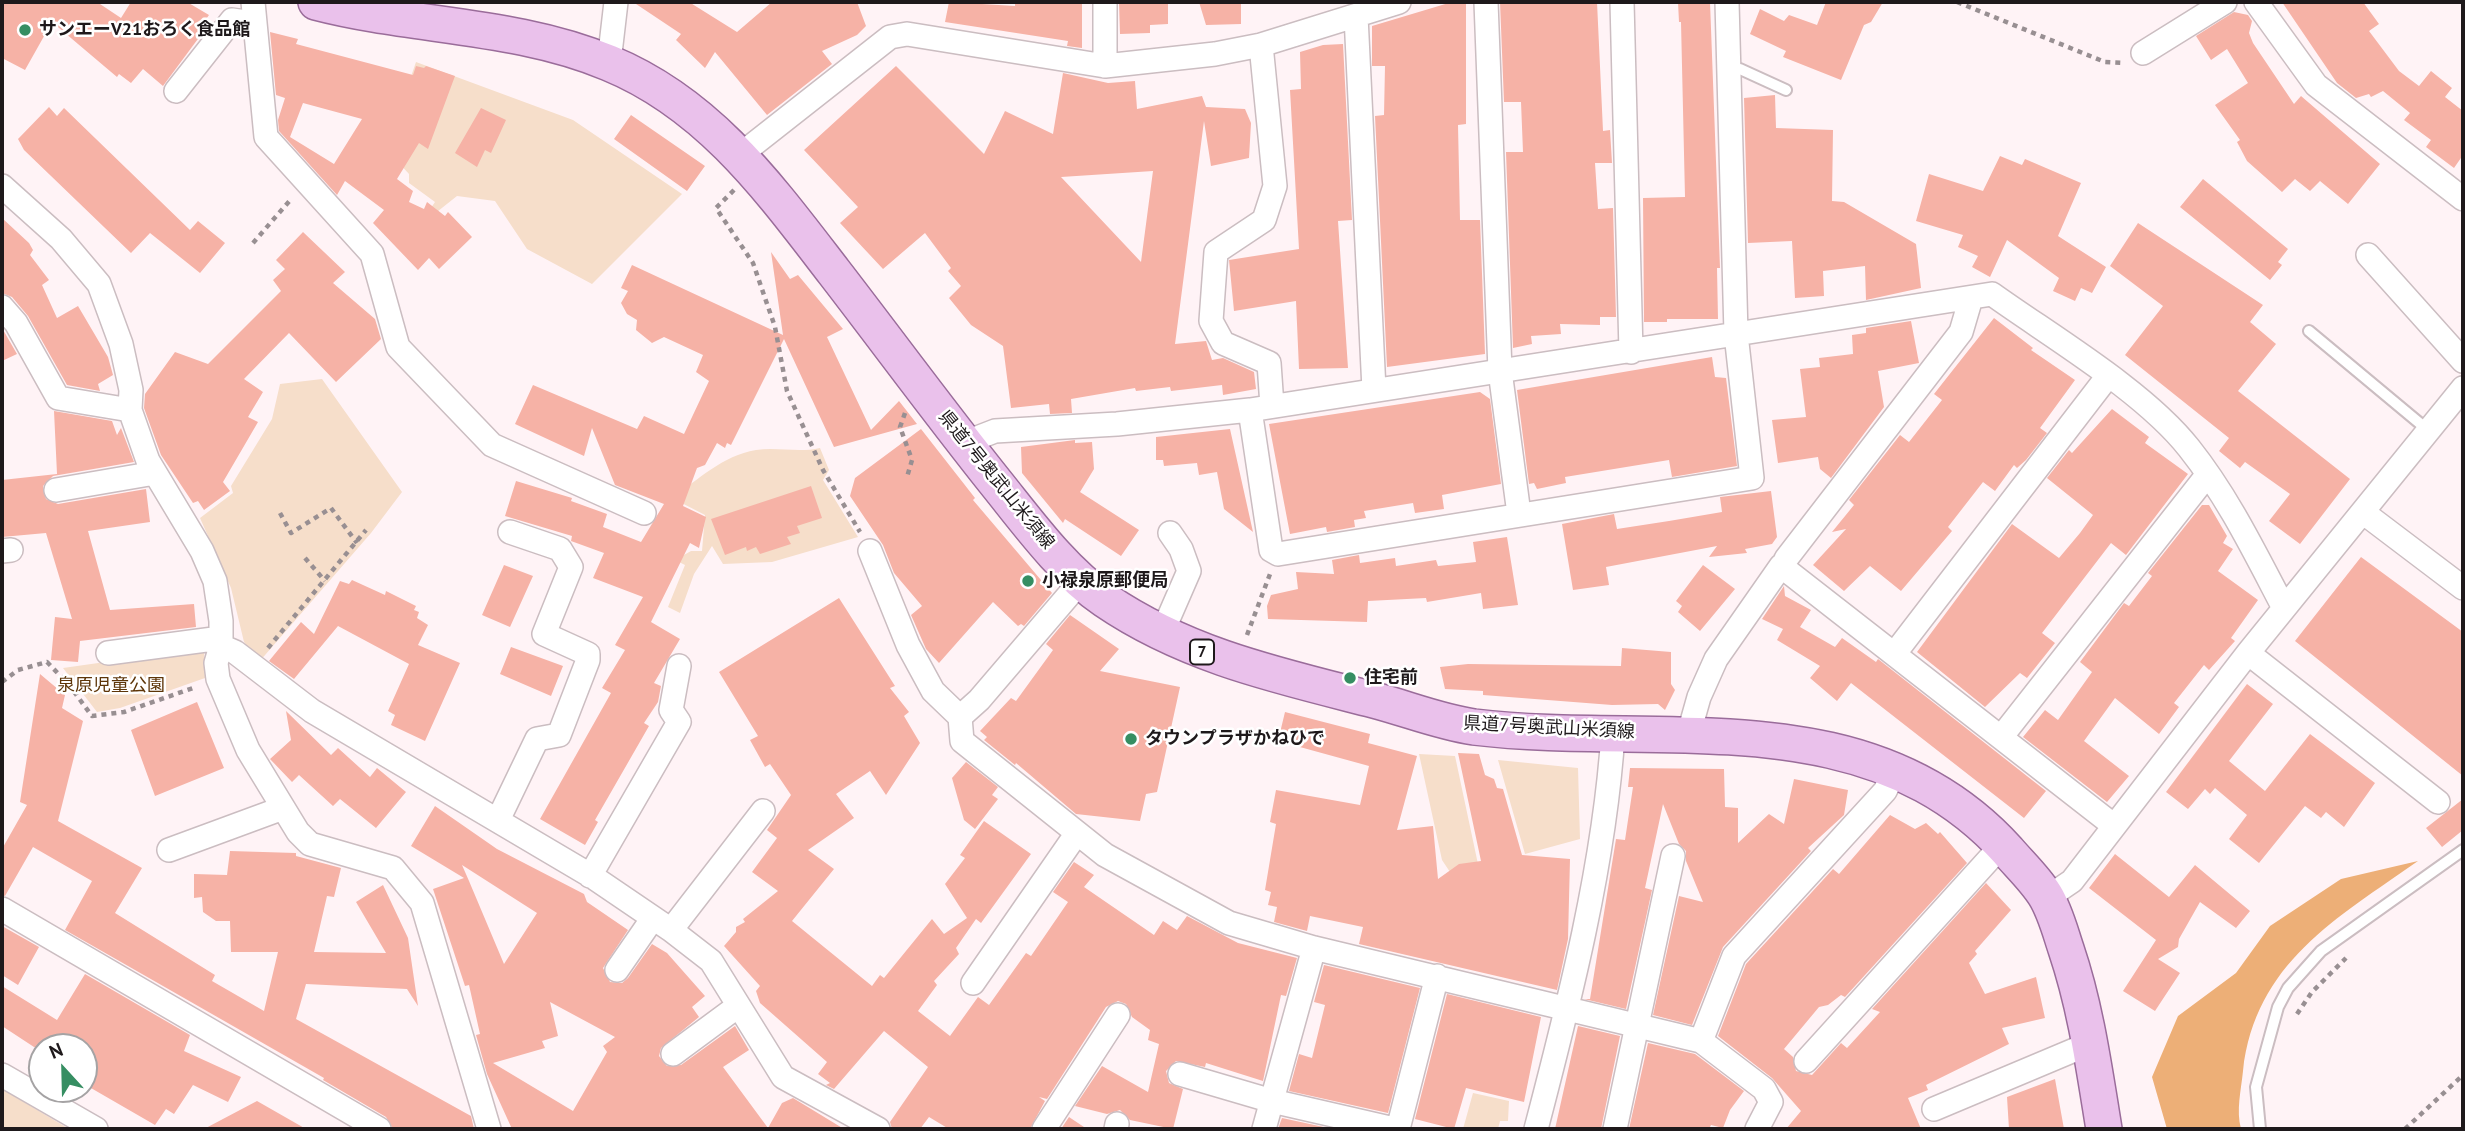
<!DOCTYPE html>
<meta charset="utf-8">
<style>
body{margin:0}
#map{position:relative;width:2465px;height:1131px;overflow:hidden;background:#fff3f6;font-family:"PT Sans",sans-serif}
canvas{display:block}
.frame{position:absolute;inset:0;border:4px solid #1e191b;pointer-events:none}
.north{position:absolute;left:28px;top:1033px;width:70px;height:70px;box-sizing:border-box;background:#fff;border:2px solid #a5a3a4;border-radius:50%;rotate:338deg;font-size:19px;font-weight:700;line-height:28px;text-align:center;color:#1e191b}
.north::after{content:'';display:block;margin:auto;width:24px;height:32px;background:#368e62;clip-path:polygon(50% 0,100% 100%,50% 72%,0 100%)}
</style>
<div id="map">
<canvas width="2465" height="1131"></canvas>
<div class="frame"></div>
<div class="north">N</div>
</div>
<script>
const context = document.querySelector('canvas').getContext('2d');
context.lineJoin = 'round';
function fill(path, color) { context.fillStyle = color; context.fill(path, 'evenodd'); }
function trace(path, color, width, dash) { context.strokeStyle = color; context.lineWidth = width; context.lineCap = dash ? 'butt' : 'round'; context.setLineDash(dash || []); context.stroke(path); }
function drawText(font, color, halo, rows, align = 'center') {
  context.font = font + ' "PT Sans","Noto Sans JP",sans-serif'; context.lineWidth = 5; context.setLineDash([]); context.textBaseline = 'middle'; context.strokeStyle = halo; context.fillStyle = color; for (const [text, x, y, turn = 0] of rows) {
    context.save(); context.translate(x, y); context.rotate((+turn || 0) * Math.PI / 180); context.textAlign = isNaN(turn) ? turn : align; if (halo) context.strokeText(text, 0, 0); context.fillText(text, 0, 0); context.restore();
  }
}
fill(new Path2D(`
 M416 62 573 120 682 194 592 284 527 249 495 201 457 196 418 227 435 202 409 183V174L386 149Z
 M322 379 402 492 371 533 259 662 244 642 231 588 200 518 233 493 231 486 272 419 280 384Z
 M820 448 829 470 823 480 858 537 772 562 723 564 712 546 694 574 680 613 668 607 685 565 675 560 691 551H702L705 515 672 498C699 479 722 456 756 450 778 447 799 453 820 448Z
 M204 648 205 678 120 708 97 712 63 668Z
 M1419 754 1455 756 1482 883 1456 881 1442 860Z
 M1498 760 1578 768 1580 839 1525 854Z
 M2 1089 69 1129H2Z
 M1473 1093 1509 1101 1508 1121H1500L1498 1129H1463Z`), '#f6deca');
fill(new Path2D(`
 M2418 861C2337 918 2255 963 2243 1071 2241 1091 2236 1110 2241 1129H2167L2152 1077 2178 1016 2236 973 2270 926 2341 879Z`), '#edaf77');
fill(new Path2D(`
 M2 2H97L121 18 131 2H187L209 15 204 22 209 24 163 86 143 69 131 83 119 74 117 77 52 22 25 70 2 58Z
 M633 2H689L737 32 772 2H857L866 26 857 35 822 51 832 64 767 115 715 52 705 68 676 40 681 34Z
 M949 2 1015 6V2H1082V48L1067 46 1068 41 945 22Z
 M1119 2H1168V24L1150 25V33L1120 34Z
 M1199 2H1241V24L1206 25Z
 M1452 2H1466V124L1458 125 1460 220H1480L1485 354 1387 367 1375 116 1384 115 1385 66H1372V26Z
 M1500 2H1597L1603 131 1610 130 1612 163H1595L1598 209 1613 208 1616 317H1600V325L1560 324 1561 334 1531 336 1532 344 1513 348 1506 152H1523L1521 102H1504Z
 M1678 2H1710L1720 268H1717L1718 319H1667V322H1644L1643 198 1685 197 1681 22H1679Z
 M1826 2H1883L1871 22 1864 25 1841 80 1783 57 1786 51 1750 34 1760 9 1784 21 1789 15 1817 25Z
 M2282 2H2363L2379 24 2369 31 2399 71 2419 86 2431 71 2452 88 2445 97 2463 111V155L2454 168 2426 147 2431 140 2404 120 2410 113 2383 91 2371 97 2369 94 2356 98 2337 83Z
 M2234 12 2248 15 2252 21 2249 33 2253 43 2294 104 2301 96 2380 164 2348 204 2320 181 2310 191 2295 179 2282 192 2247 161 2237 142 2240 140 2215 105 2248 83 2227 49 2211 60 2196 36Z
 M270 32 298 39 296 44 413 75 416 66 424 68 426 66 455 76 428 149 419 143 397 179 413 191 409 202 424 209 427 202 445 216 448 212 472 237 439 269 429 258 418 270 373 223 384 210 345 181 337 195 279 131 278 120 285 98 276 95ZM303 103 362 119 334 164 290 137Z
 M1343 44 1352 220 1338 221 1348 368 1299 369 1296 301 1234 311 1229 260 1299 249 1290 90 1301 89 1300 52 1323 45Z
 M896 66 984 154 1005 111 1053 134 1063 73 1108 83 1135 81 1137 109 1202 96 1206 107 1245 109 1251 123 1249 158 1211 166 1204 121 1175 344 1206 341 1212 360 1223 358 1254 372 1256 389 1223 395 1222 385 1171 391 1170 387 1136 391 1135 388 1071 399 1072 413 1050 414 1049 404 1011 408 1003 346 971 325 949 298 961 286 948 271 951 268 925 233 883 269 840 223 858 207 804 150ZM1153 171 1141 262 1061 177Z
 M1775 95 1776 128 1833 130 1832 201 1844 202 1916 244 1921 288 1866 300 1865 266 1823 271 1824 296 1795 298 1792 241 1748 243 1744 98Z
 M49 107 57 116 64 108 190 230 198 221 225 243 200 273 150 233 131 253 24 150 18 139Z
 M481 108 506 120 491 153 485 150 477 167 455 153Z
 M631 115 705 166 687 191 614 139Z
 M2000 156 2022 165 2025 159 2081 183 2058 236 2106 267 2092 293 2081 288 2075 301 2053 291 2059 278 2007 240 1990 277 1972 267 1978 256 1958 247 1963 235 1916 221 1929 174 1983 191Z
 M2203 179 2288 249 2278 262 2282 265 2270 280 2180 207Z
 M2 218 29 243 33 250 30 255 49 280 42 285 57 318 78 306 108 357 113 375 98 384 100 391 67 385 28 316 12 297 2 293Z
 M2138 223 2263 305 2250 322 2276 344 2238 391 2350 479 2300 544 2269 521 2290 494 2245 462 2240 468 2219 451 2229 438 2125 355 2163 306 2110 266Z
 M303 232 345 272 333 283 375 319 381 339 336 382 289 333 244 379 263 392 248 417 258 422 223 482 230 491 204 510 198 501 193 503 161 455 144 408 145 394 175 352 208 364 281 291 273 280 285 269 276 260Z
 M771 252 790 279 798 275 843 329 827 337 871 430 899 401 917 424 834 447 784 339 731 445 727 443 725 448 717 443 705 465 697 468 683 506 706 517 699 548 690 543 651 622 680 639 654 683 661 686 658 702 644 723 649 726 595 820 598 822 585 845 540 819 611 693 602 688 625 650 615 645 643 597 593 578 604 553 571 541 572 536 505 516 516 481 572 498 571 501 607 514 603 527 641 542 664 504 615 485 592 428 584 456 515 424 533 385 637 429 644 416 684 434 709 381 696 372 703 355 664 337 652 343 636 330 637 320 627 314 621 303 628 291 621 288 632 265 783 335Z
 M1994 318 2033 348 2031 350 2075 380 2040 428 2047 433 2026 460 2017 468 2014 465 1995 491 1983 482 1948 527 1952 531 1901 591 1870 566 1844 591 1813 565 1846 529 1832 532 1854 505 1849 500 1900 435 1909 442 1942 400 1934 394Z
 M1911 321 1919 363 1878 371 1884 407 1831 478 1820 469 1818 457 1778 463 1772 420 1806 417 1800 369 1820 367 1819 358 1853 354 1852 335 1866 333V328Z
 M2 328 17 354 2 361Z
 M1712 357 1715 377 1726 378 1737 466 1672 477 1669 460 1565 477 1566 483 1537 489 1534 483 1529 484 1517 390Z
 M1480 392 1490 399 1501 484 1442 495 1444 509 1415 513 1413 503 1364 511 1366 518 1354 520 1355 527 1327 532 1326 527 1290 534 1269 424Z
 M2112 409 2149 437 2145 443 2188 474 2126 555 2111 543 2042 633 2055 643 2027 678 2020 673 1985 707 1917 652 2012 524 2059 558 2080 533 2093 515 2047 478 2069 450 2072 453Z
 M54 411 112 421 117 435 121 428 134 462 53 476 43 486 46 499 58 504 146 489 150 522 88 531 110 610 194 604 196 627 80 641 78 662 51 660 55 617 72 619 46 533 2 537V480L57 474Z
 M921 429 975 498 973 500 1052 593 1024 626 1021 624 1018 626 993 602 939 663 926 649 911 615 922 606 894 573 883 545 850 496 855 478Z
 M1230 429 1253 532 1224 509 1217 472 1199 475 1197 463 1164 466 1163 460H1156V437Z
 M1075 440V443L1092 442 1094 469 1080 492 1139 530 1121 556 1065 519 1063 523 1022 473 1021 447Z
 M811 486 822 518 797 526 800 533 787 537 791 544 760 554 756 547 747 551 746 547 725 555 711 519Z
 M1771 491 1777 537 1772 544 1745 549 1747 553 1709 557 1717 546 1606 567 1609 585 1573 590 1562 524 1614 514 1617 529 1669 521 1722 512 1720 497Z
 M2202 505H2209L2227 536 2223 543 2233 549 2218 571 2258 600 2231 638 2235 641 2209 670 2204 665 2174 703 2179 707 2159 734 2115 698 2084 741 2129 776 2107 802 2023 737 2045 710 2058 720 2092 672 2080 662 2124 603 2129 606 2152 576 2148 573Z
 M1507 537 1518 605 1483 609 1481 593 1427 602 1426 598 1368 601 1367 622 1268 619 1267 606 1271 595 1298 589 1296 572 1334 574 1332 560 1359 555 1360 563 1395 558 1396 566 1436 560 1438 566 1476 562 1473 542Z
 M2361 557 2463 632V776L2295 641Z
 M504 565 533 576 510 627 482 615Z
 M1703 565 1735 589 1700 631 1678 612 1682 606 1676 601Z
 M352 580 385 595 386 591 416 606 414 610 419 612 417 618 428 625 418 645 460 663 425 741 391 725 395 715 388 711 409 664 338 626 294 679 269 661 301 622 314 634 340 581 349 584Z
 M1784 586 1785 596 1811 610 1800 627 1835 647 1842 638 1876 662 1878 659 2046 791 2024 818 1851 683 1837 701 1810 678 1820 666 1777 640 1783 629 1762 619Z
 M839 598 895 686 890 688 909 712 904 716 920 743 886 795 870 771 836 794 854 818 808 850 834 869 792 921 872 986 880 975 884 978 932 919 944 934 967 918 945 884 965 858 960 855 984 821 1031 854 981 923 976 919 956 948 959 954 934 981 937 985 918 1011 950 1036 978 997 989 1005 1026 953 1031 956 1068 902 1053 892 1074 862 1094 875 1084 887 1154 935 1163 921 1177 930 1187 916 1238 943 1297 958 1286 996 1281 995 1263 1081 1206 1063 1205 1067 1176 1061 1166 1071 1169 1083 1183 1089 1173 1129 1130 1120 1120 1110 1107 1114 1075 1106 1102 1066 1148 1092 1159 1044 1148 1040 1150 1030 1132 1017 1126 1004 1118 1001 1106 1007 1047 1099 1039 1097 1045 1101 1030 1129H949L929 1117 920 1129H892L890 1122 928 1067 884 1031 834 1089 826 1085 830 1083 818 1074 827 1062 760 1003 756 991 760 986 724 946 736 932V927L745 922 743 919 778 891 752 872 777 838 767 830 791 795 770 764 765 767 750 740 758 736 719 672Z
 M1070 615 1119 649 1100 671 1180 687 1157 792 1146 794 1140 821 1076 814 1016 763 1015 765 984 740 987 737 980 731 1011 698 1016 701 1053 650 1046 644Z
 M511 647 563 666 551 696 500 674Z
 M1622 648 1671 652V684L1675 690 1665 710 1658 704 1612 705 1483 695V691L1445 689 1440 667 1468 664 1621 666Z
 M40 674 65 695 62 708 83 721 58 821 142 868 115 913 215 975 212 981 264 1011 278 952H231L230 921H216L203 912 202 897 194 898V874L227 875 230 851 296 853V856L341 868 334 897 327 896 314 952 386 953 356 902 383 885 408 938 418 1006 407 989 306 984 296 1019 471 1116 474 1129H393L386 1117 323 1080 324 1078 65 930 92 881 33 847 5 896 2 895V849L27 805 20 802Z
 M2247 684 2273 704 2229 761 2265 791 2310 734 2375 783 2344 827 2326 812 2321 818 2305 806 2259 863 2229 839 2247 815 2215 788 2210 794 2205 789 2188 809 2166 792Z
 M197 702 224 768 155 796 131 730Z
 M286 711 331 755 338 748 370 777 377 768 406 792 376 828 340 799 333 806 299 775 292 782 270 759 291 740Z
 M1285 712 1370 734 1368 743 1417 756 1397 830 1433 826 1438 879 1459 864 1481 861 1458 753 1479 754 1485 775 1494 779 1497 788 1503 789 1522 855 1570 859 1568 939 1557 990 1359 944 1363 927 1310 916 1307 931 1274 922 1277 907 1268 905 1271 892 1265 890 1276 824 1270 822 1276 790 1360 805 1369 766 1278 741Z
 M966 762 998 787 992 795 998 799 975 829 964 820 952 778Z
 M1630 768 1724 769 1725 807 1738 808V843L1769 814 1784 824 1794 779 1848 790 1844 815 1808 848 1811 851 1723 947 1692 1025 1653 1015 1679 896 1703 902 1686 861V851L1679 844 1663 804 1645 888 1652 890 1626 1009 1584 999H1590L1616 839 1625 840 1633 787H1628Z
 M2463 799V830L2442 847 2426 828Z
 M435 806 497 849 584 894 587 902 628 930 603 968 610 982 622 983 628 978 652 944 667 953 705 996 692 1007 699 1017 661 1048 659 1056 667 1066 681 1065 735 1026 749 1050 723 1067 768 1128 782 1103 793 1098 844 1129H512L487 1074 476 1035 480 1034 469 985 465 986 433 889 464 878 411 846ZM462 865 537 913 504 964 469 881ZM550 1002 615 1037 603 1046 607 1052 573 1111 493 1063 545 1048 542 1041 558 1036Z
 M1890 815 1915 829 1926 823 1938 834 1940 832 1967 863 1845 997 1841 995 1828 1005 1819 1007 1784 1049 1793 1057 1796 1071 1812 1075 1841 1043 1847 1048 1880 1012 1872 1009 1986 883 2011 910 1975 951 1977 954 1969 963 1985 994 2036 977 2045 1018 2002 1028 2009 1044 1926 1085 1928 1090 1908 1098 1921 1129H1786L1801 1111 1772 1078 1718 1036 1746 964 1833 869 1839 874Z
 M2115 854 2169 897 2195 865 2250 911 2236 928 2200 902 2179 939 2178 947 2158 959 2180 973 2155 1011 2123 991 2156 940 2089 888Z
 M2 926 39 947 18 985 2 975Z
 M1324 965 1420 988 1388 1113 1289 1091 1299 1054 1312 1058 1325 1005 1314 1002Z
 M85 974 190 1035 184 1051 241 1077 228 1102 193 1085 174 1114 166 1109 155 1125 84 1084V1047H34L2 1026V986L57 1020Z
 M1447 994 1541 1017 1524 1102 1466 1088 1454 1129 1415 1119Z
 M1578 1026 1620 1036 1601 1129H1555Z
 M1648 1043 1695 1054 1744 1091 1730 1110 1723 1128 1711 1125 1709 1129H1629Z
 M2055 1079 2064 1129H2009L2007 1097Z
 M257 1101 306 1129H204Z
 M1069 1117 1087 1129H1061Z
 M1282 1118 1333 1129H1278Z`), '#f6b2a6');
const service = new Path2D(`
 M1730 69H1740L1786 90
 M2309 331 2429 431
 M2260 1129 2256 1087 2278 1007 2288 988 2321 951 2463 850`);
const minor = new Path2D(`
 M253 2 266 137 372 254 398 347 492 445 644 513
 M1105 2V66
 M1486 2 1500 371 1519 514
 M1622 2 1631 352
 M2256 2 2316 85 2463 199
 M1356 16 1374 390
 M1261 45 1275 186 1264 220 1216 252 1211 321 1223 343 1269 363 1272 406
 M2143 53 2225 2
 M609 62 616 2
 M176 91 232 20 253 23
 M740 155 890 37 907 34 1105 66 1215 54 1261 45 1399 2
 M2 186 61 239 99 284 121 344 131 390 130 410 148 461 202 551 215 581 221 621V646L216 663 218 679 248 750 298 832 310 844 393 868 422 903 489 1129
 M2368 255 2463 361
 M2 307 16 323 58 398 130 410
 M1250 410 1271 550 1278 554 1752 478 1736 334 1727 2
 M964 443 995 431 1117 424 1250 410 1992 294C2052 337 2144 391 2189 448 2228 497 2255 553 2284 608
 M56 490 155 473
 M2364 513 2463 588
 M2 551 11 550
 M870 551 908 645 933 691 960 717
 M1786 559 1961 332 1971 298
 M1080 582 979 700 960 717 962 741 1105 855 1229 923 1314 948 1701 1041 1734 956 1885 791 1896 769
 M1162 633 1189 571 1181 549 1170 533
 M221 646 235 652 312 711 593 877 671 930 711 961 783 1077 878 1129
 M108 653 221 638
 M1895 653 2108 376
 M2248 653 2438 802
 M1688 736 1699 697 1716 659 1781 566 2113 825
 M2002 736 2208 474
 M498 820 537 739 559 735 588 660V654L544 634 571 567 560 549 510 532
 M169 850 283 808
 M590 876 679 722 671 710 679 666
 M2047 898 2072 881 2248 653 2463 388
 M2 909 379 1129
 M671 930 763 811
 M617 970 653 918
 M973 983 1077 833
 M1701 1041 1764 1089 1771 1102 1757 1129
 M673 1054 738 1006
 M1806 1061 2002 845
 M1180 1074 1272 1101 1394 1129
 M2 1075 96 1129
 M1934 1109 2091 1043
 M1044 1129 1118 1015
 M1116 1129 1117 1124
 M1264 1129 1314 948
 M1398 1129 1437 976
 M1536 1129C1569 1003 1605 863 1613 733
 M1615 1129 1673 856`);
const primary = new Path2D(`
 M316 2C412 27 516 24 609 63 709 104 770 189 834 272 888 342 940 413 996 483 1029 524 1062 570 1105 600 1187 656 1280 676 1374 700 1408 709 1440 722 1474 727 1659 749 1868 696 2008 851 2020 865 2035 879 2045 895 2055 911 2060 931 2066 949 2086 1008 2094 1068 2104 1129`);
trace(service, '#cbbdc1', 14);
trace(minor, '#cbbdc1', 26);
trace(primary, '#9a6c9a', 38);
trace(new Path2D(`
 M1957 2 2105 62 2124 63
 M734 190 716 208 753 263 775 327 787 391 823 470 860 532
 M253 243 292 198
 M905 413 900 427 912 460 907 477
 M280 513 291 533 331 508 357 543
 M305 558 325 581
 M1247 635 1270 574
 M268 648 366 530
 M2 682 18 670 47 662 69 685 92 716 124 712 196 687
 M2297 1014 2312 992 2346 958
 M2405 1129 2463 1075`), '#988f92', 4.5, [5, 5]);
trace(service, '#fff', 10);
trace(minor, '#fff', 23);
trace(primary, '#eac1eb', 35);
for (const [x, y, r, color] of [
 [25,30,7,"#368e62"],
 [1028,581,7,"#368e62"],
 [1350,678,7,"#368e62"],
 [1131,739,7,"#368e62"]
]) { const dot = new Path2D(); dot.arc(x, y, r, 0, 2 * Math.PI); context.fillStyle = color; context.fill(dot); trace(dot, '#fff', 2.5); }
for (const [x, y, w] of [
 [1202,652,24]
]) { const box = new Path2D(); box.roundRect(x - w / 2, y - 12.5, w, 25, 5); context.fillStyle = '#fff'; context.fill(box); trace(box, '#1e191b', 2); }
drawText('bold 16px', '#1e191b', null, [
 ["7",1202,652]
]);
drawText('bold 18px', '#1e191b', '#fff', [
 ["サンエーV21おろく食品館",39,30],
 ["小禄泉原郵便局",1042,581],
 ["住宅前",1364,678],
 ["タウンプラザかねひで",1145,739]
], 'left');
drawText('18px', '#1e191b', '#fff', [
 ["県道7号奥武山米須線",996,480,51],
 ["県道7号奥武山米須線",1549,728,3]
]);
drawText('18px', '#5d3508', '#fff', [
 ["泉原児童公園",111,686]
]);
</script>
